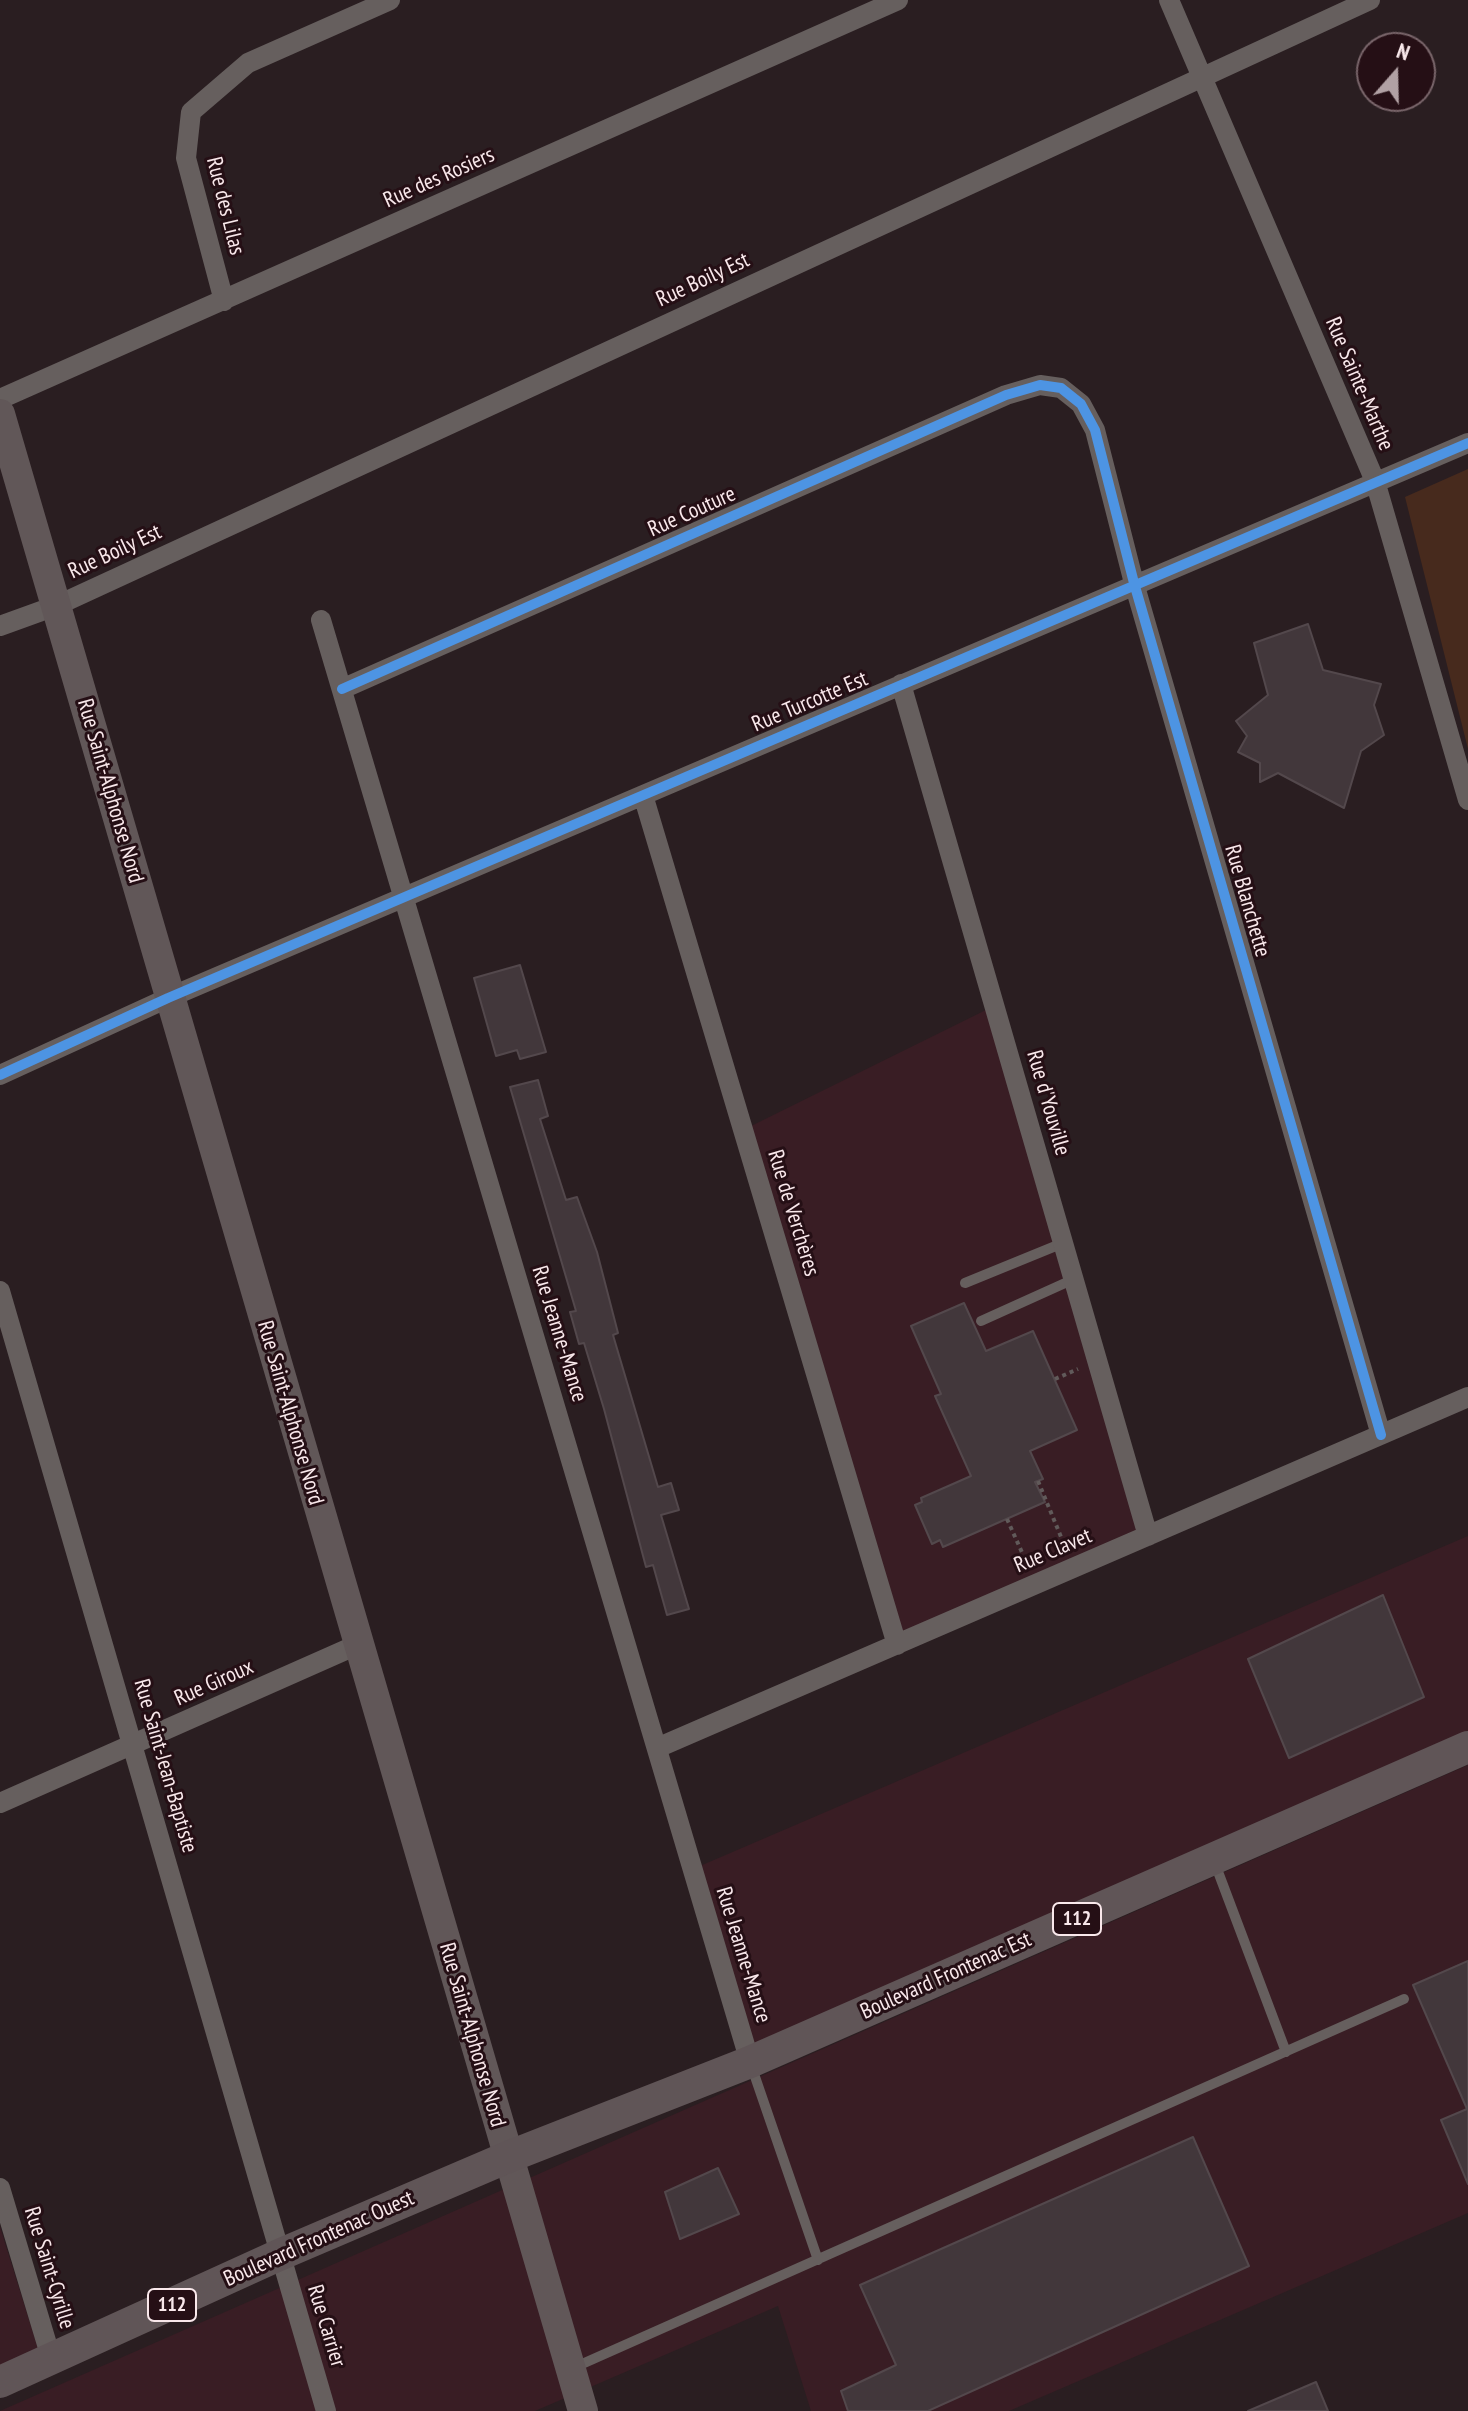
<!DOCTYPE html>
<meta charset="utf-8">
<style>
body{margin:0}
#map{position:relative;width:1468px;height:2411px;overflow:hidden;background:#2a1e21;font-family:"PT Sans Narrow",sans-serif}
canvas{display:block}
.north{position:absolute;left:1356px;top:32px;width:80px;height:80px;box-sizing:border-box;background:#250f15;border:2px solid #7a666b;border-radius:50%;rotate:20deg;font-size:22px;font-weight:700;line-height:32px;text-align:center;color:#f9e8eb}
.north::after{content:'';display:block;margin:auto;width:28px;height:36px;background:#b1a1a4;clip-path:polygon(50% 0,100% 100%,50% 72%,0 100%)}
</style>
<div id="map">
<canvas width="1468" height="2411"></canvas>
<div class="north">N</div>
</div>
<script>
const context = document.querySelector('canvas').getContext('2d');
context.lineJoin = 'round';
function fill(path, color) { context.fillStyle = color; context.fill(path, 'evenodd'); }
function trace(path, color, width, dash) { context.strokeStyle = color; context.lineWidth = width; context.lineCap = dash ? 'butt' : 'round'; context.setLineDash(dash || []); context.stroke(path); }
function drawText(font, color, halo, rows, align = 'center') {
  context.font = font + ' "PT Sans Narrow",sans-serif'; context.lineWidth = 6; context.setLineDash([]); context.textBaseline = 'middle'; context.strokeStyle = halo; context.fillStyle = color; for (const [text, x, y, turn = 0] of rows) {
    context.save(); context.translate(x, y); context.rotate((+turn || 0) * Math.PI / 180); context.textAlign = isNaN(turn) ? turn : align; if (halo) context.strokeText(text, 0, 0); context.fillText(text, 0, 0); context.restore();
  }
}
fill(new Path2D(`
 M994 1006 1148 1536 897 1645 743 1130Z
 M1468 1536V1736L748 2055 693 1869Z
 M1468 1765V2213L1009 2411H811L778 2306 535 2411H0Z
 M0 2227 40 2355 0 2372Z`), '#391d24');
fill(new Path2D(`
 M1468 469V749L1405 497Z`), '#472a1d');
const building = new Path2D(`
 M1308 624 1323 670 1381 684 1374 705 1384 735 1361 751 1344 808 1278 773 1260 782V763L1238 752 1247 736 1236 721 1268 695 1254 643Z
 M520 965 546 1052 520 1059 517 1050 496 1056 474 978Z
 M538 1080 548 1116 540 1119 566 1200 577 1197 597 1252 618 1333 613 1335 658 1487 671 1483 679 1510 661 1515 689 1609 667 1615 653 1565 646 1567 604 1409 584 1343 579 1344 570 1312 576 1311 510 1087Z
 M964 1303 986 1351 1033 1331 1077 1430 1030 1451 1043 1479 1035 1482 1045 1502 943 1547 940 1540 932 1544 915 1505 922 1502 921 1498 971 1476 935 1396 941 1394 911 1326Z
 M1383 1595 1424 1697 1289 1758 1248 1659Z
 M1468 1961V2184L1441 2120 1467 2109 1413 1985Z
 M1193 2137 1249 2266 928 2411H848L841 2391 896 2365 860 2285Z
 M718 2168 739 2214 680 2239 665 2192Z
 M1316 2382 1328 2411H1248Z`);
fill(building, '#42373b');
trace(building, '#53484c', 2);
trace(new Path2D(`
 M1055 1379 1078 1369
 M1038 1481 1066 1549
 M1007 1519 1029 1568`), '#615a5a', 4, [4, 4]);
trace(new Path2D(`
 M965 1283 1063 1243
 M981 1321 1074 1279
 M1214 1861 1286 2052
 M751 2065 818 2260
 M573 2368 1404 1999`), '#665f5e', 10);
trace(new Path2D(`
 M1169 0 1375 481 1468 800
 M224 301 186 158 191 112 248 63 390 0
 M0 399 898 0
 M321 620 750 2062
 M0 626 58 605 1370 0
 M901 684 1148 1536
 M342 689 1006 395 1040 385 1061 388 1081 404 1095 430 1134 583 1381 1435
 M643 795 897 1645
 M0 1075 168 998 1468 443
 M0 1291 326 2411
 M657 1748 1468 1397
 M0 1803 359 1644
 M0 2188 52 2361`), '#665f5e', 20);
trace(new Path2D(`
 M0 414 583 2411`), '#615758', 30);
trace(new Path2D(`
 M0 2382 279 2255 508 2157 750 2062 1468 1747`), '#605557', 32);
trace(new Path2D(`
 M342 689 1006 395 1040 385 1061 388 1081 404 1095 430 1134 583 1381 1435
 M0 1075 168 998 1468 443`), '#4d94e3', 10);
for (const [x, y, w] of [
 [1077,1919,48],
 [172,2305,48]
]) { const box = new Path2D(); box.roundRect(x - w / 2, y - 16, w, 32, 6); context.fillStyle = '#250f15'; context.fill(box); trace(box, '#f9e8eb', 2); }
drawText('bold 20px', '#f9e8eb', null, [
 ["112",1077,1919],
 ["112",172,2305]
]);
drawText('22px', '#f9e8eb', '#250f15', [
 ["Rue des Rosiers",439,178,-24],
 ["Rue des Lilas",225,206,76],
 ["Rue Boily Est",703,280,-25],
 ["Rue Sainte-Marthe",1359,384,67],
 ["Rue Couture",692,512,-24],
 ["Rue Boily Est",115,552,-25],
 ["Rue Turcotte Est",810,702,-23],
 ["Rue Saint-Alphonse Nord",110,791,74],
 ["Rue Blanchette",1247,901,74],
 ["Rue d'Youville",1048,1103,74],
 ["Rue de Verchères",793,1213,73],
 ["Rue Jeanne-Mance",559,1334,73],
 ["Rue Saint-Alphonse Nord",290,1413,74],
 ["Rue Clavet",1053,1551,-23],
 ["Rue Giroux",214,1683,-24],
 ["Rue Saint-Jean-Baptiste",165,1766,74],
 ["Rue Jeanne-Mance",743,1955,73],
 ["Boulevard Frontenac Est",946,1976,-24],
 ["Rue Saint-Alphonse Nord",472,2035,74],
 ["Boulevard Frontenac Ouest",319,2239,-24],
 ["Rue Saint-Cyrille",49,2268,73],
 ["Rue Carrier",326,2326,73]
]);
</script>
